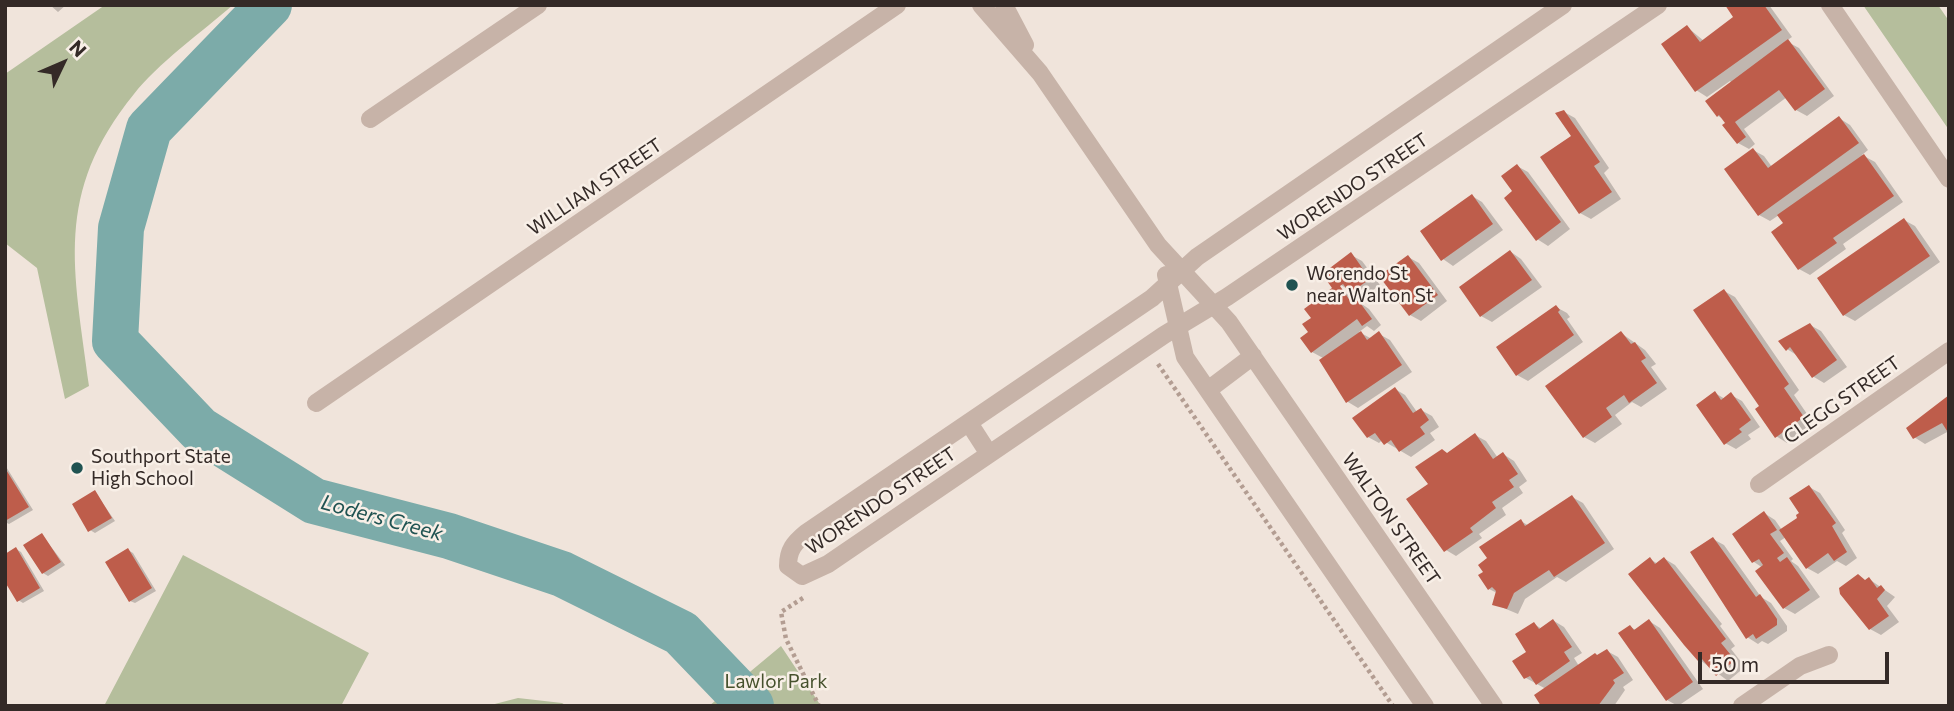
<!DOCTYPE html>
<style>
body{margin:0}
#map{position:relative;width:1954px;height:711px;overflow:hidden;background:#f0e4db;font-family:Commissioner,sans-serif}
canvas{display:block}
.frame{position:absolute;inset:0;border:7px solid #342a27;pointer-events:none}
.north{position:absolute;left:28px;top:28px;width:70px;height:70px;-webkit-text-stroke:5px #f8efe7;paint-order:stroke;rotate:46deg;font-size:19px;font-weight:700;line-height:28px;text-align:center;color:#342a27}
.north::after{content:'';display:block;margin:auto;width:24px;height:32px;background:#342a27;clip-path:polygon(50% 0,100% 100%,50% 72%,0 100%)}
.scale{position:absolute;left:1698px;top:652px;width:191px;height:32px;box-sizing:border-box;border:4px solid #342a27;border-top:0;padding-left:9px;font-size:21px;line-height:24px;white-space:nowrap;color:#342a27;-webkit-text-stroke:5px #f8efe7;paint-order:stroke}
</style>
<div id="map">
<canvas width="1954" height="711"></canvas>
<div class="frame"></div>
<div class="north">N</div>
<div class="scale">50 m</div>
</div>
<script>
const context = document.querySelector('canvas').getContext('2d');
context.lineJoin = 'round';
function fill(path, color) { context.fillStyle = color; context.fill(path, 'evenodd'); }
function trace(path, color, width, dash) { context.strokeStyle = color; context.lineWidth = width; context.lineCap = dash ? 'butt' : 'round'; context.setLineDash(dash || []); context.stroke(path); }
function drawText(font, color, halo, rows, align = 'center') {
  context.font = font + ' Commissioner,sans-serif'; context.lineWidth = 5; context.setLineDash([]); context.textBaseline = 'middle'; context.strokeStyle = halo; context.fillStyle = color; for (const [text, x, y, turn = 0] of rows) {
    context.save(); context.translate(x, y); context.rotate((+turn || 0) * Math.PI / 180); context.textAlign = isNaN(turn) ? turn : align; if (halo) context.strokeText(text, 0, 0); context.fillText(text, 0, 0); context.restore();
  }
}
fill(new Path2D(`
 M105 5H233C204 30 156 65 134 94 53 194 74 269 89 386L65 399 37 268 5 243V74Z
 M1863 5H1938L1949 21V130Z
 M183 555 369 653 341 706H104Z
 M781 646 821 706H709Z
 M518 698 562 703 567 706H487Z`), '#b5be9c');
fill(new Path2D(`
 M50 5H66L58 12Z
 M1727 5H1769L1792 37 1786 41 1799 48 1834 96 1807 116 1796 110 1787 97 1744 129 1755 144 1749 149 1738 143 1725 120 1718 116 1732 83 1730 81 1707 97 1696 90 1687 27 1704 41 1736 18Z
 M1564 112 1575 118 1609 168 1604 173 1621 199 1591 219 1580 213 1573 137Z
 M1839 118 1850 125 1868 150 1862 155 1875 162 1903 202 1843 244 1846 249 1810 275 1799 269 1785 224 1779 215 1770 221 1759 215 1753 150 1764 156 1772 167Z
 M1517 166 1528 172 1570 229 1548 246 1537 239 1514 192Z
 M1472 196 1482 202 1503 230 1453 266 1443 259Z
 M1904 220 1915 226 1940 262 1855 321 1844 315Z
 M1511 252 1521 259 1542 287 1492 322 1481 316 1461 288Z
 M1351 255 1362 261 1380 285 1362 298 1333 280 1331 283 1369 309 1381 325 1374 331 1367 326 1359 332 1372 339 1379 334 1390 340 1412 372 1358 408 1348 402 1321 360 1323 358 1312 352 1302 338 1311 332 1305 324 1313 318 1307 309 1335 288 1325 274Z
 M1408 257 1419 263 1447 301 1421 321 1410 315Z
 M1724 291 1735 297 1799 390 1794 395 1814 424 1787 443 1776 436 1762 406Z
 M1556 307 1567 313 1570 317 1567 319 1583 342 1528 381 1517 375Z
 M1810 325 1821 331 1847 367 1824 383 1814 377 1798 356 1787 349Z
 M1621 333 1645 350 1656 364 1651 367 1667 389 1641 407 1632 402 1615 415 1622 424 1595 443 1584 437Z
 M1395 389 1405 395 1417 412 1421 410 1432 416 1439 427 1430 433 1435 440 1411 457 1382 440 1379 443 1368 437Z
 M1715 393 1725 399 1731 395 1742 401 1760 427 1748 435 1751 439 1736 449 1725 443Z
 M1949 397V431L1925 444 1914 437Z
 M1475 435 1486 441 1498 458 1503 454 1514 461 1527 481 1519 487 1523 493 1502 508 1506 515 1479 534 1482 538 1456 556 1446 550 1430 484 1448 454Z
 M5 465 33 510 9 524 5 522Z
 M1809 487 1820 493 1845 530 1842 533 1857 558 1846 566 1837 561 1818 574 1807 568 1786 537 1780 541 1793 559 1791 561 1798 566 1820 597 1795 614 1784 608 1763 568 1754 562 1764 513 1775 520 1782 530 1800 518Z
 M95 492 115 521 95 533 90 530Z
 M1572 497 1583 503 1614 549 1566 582 1557 577 1525 599 1518 614 1494 604 1497 593 1489 589 1485 573 1489 559 1521 521 1529 526Z
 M42 535 65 565 48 576 43 573Z
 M1713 539 1724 545 1761 597 1771 603 1787 626V631L1768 644 1762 641 1758 644 1747 637 1698 564Z
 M16 549 21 552 44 591 23 603 18 600Z
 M128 550 133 553 156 591 135 603 130 601Z
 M1650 559 1658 564 1665 559 1675 565 1722 624 1720 626 1735 646 1731 649 1745 667 1728 681 1700 660Z
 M1869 579 1895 597 1887 606 1899 622 1881 635 1870 629 1866 581Z
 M1554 621 1564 627 1582 653 1574 658 1579 666 1607 651 1618 657 1633 680 1623 687 1625 690 1614 706H1543L1546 689 1526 678 1528 653 1534 624 1542 629Z
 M1649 621 1660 628 1703 689 1678 706 1667 700 1630 627 1636 630Z`), '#0003');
trace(new Path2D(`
 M269 5 149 129 121 228 115 341 199 429 314 501 449 536 562 574 681 633 751 706`), '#7caba9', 46);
fill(new Path2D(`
 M1725 5H1764L1782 30 1695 92 1661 44 1687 25 1700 42 1733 17Z
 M1788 39 1825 89 1795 111 1779 90 1735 122 1746 137 1737 144 1722 125 1725 123 1719 115 1717 117 1705 101Z
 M1564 110 1600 162 1594 166 1612 192 1579 214 1540 157 1571 136 1555 113Z
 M1839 116 1859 143 1758 216 1724 169 1753 148 1768 168Z
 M1864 154 1894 196 1833 238 1837 243 1798 270 1771 232 1783 223 1777 215Z
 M1517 164 1561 222 1536 241 1504 198 1512 191 1501 176Z
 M1472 194 1493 224 1441 261 1420 231Z
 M1904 218 1930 256 1843 316 1817 278Z
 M1510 250 1532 280 1480 317 1459 287Z
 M1351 252 1370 279 1350 293 1343 284 1340 286 1353 305 1358 300 1372 319 1362 326 1357 319 1311 353 1300 338 1308 332 1302 324 1311 318 1304 309 1332 288 1322 274Z
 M1408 255 1438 295 1409 316 1379 276Z
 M1724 289 1789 384 1784 388 1804 417 1775 438 1755 409 1759 406 1693 310Z
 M1556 305 1560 310 1558 312 1574 335 1516 376 1496 347Z
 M1810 323 1837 360 1812 378 1790 347 1786 351 1778 341Z
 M1361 331 1367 340 1379 331 1402 365 1346 403 1319 360Z
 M1621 331 1631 344 1635 342 1646 358 1641 361 1657 383 1629 403 1624 395 1606 408 1612 417 1583 438 1545 386Z
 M1395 387 1413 413 1421 408 1429 420 1420 427 1425 434 1399 452 1391 440 1384 445 1375 433 1367 438 1352 418Z
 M1715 391 1721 400 1731 392 1751 420 1739 429 1742 432 1724 445 1696 405Z
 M1949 395V434L1942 423 1913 439 1906 428Z
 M1475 433 1493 459 1503 452 1518 474 1509 480 1514 487 1492 502 1496 508 1470 528 1473 532 1444 552 1406 499 1428 484 1415 467 1442 449 1447 453Z
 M5 468 29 507 5 521Z
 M1809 485 1836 523 1832 526 1847 552 1834 561 1828 553 1806 569 1779 530 1797 518 1796 515 1799 513 1789 498Z
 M95 490 112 518 88 532 72 504Z
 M1572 495 1605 543 1554 577 1549 570 1514 593 1507 609 1492 605 1496 591 1492 587 1488 590 1478 575 1483 572 1478 565 1487 558 1479 547 1521 519 1525 526Z
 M1764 511 1777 530 1770 534 1784 553 1777 558 1780 562 1787 557 1810 590 1783 609 1755 571 1763 565 1759 559 1752 563 1732 534Z
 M42 533 61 562 42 574 23 545Z
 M1713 537 1756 597 1760 594 1777 619V625L1756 639 1753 634 1746 639 1690 552Z
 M16 547 40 588 17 602 5 582V554Z
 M128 548 152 588 129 602 105 562Z
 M1650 557 1655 564 1664 557 1726 639 1721 643 1735 660 1716 676 1702 659 1698 661 1684 645 1628 574Z
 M1858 574 1865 580 1869 577 1877 588 1881 585 1885 590 1877 599 1889 616 1869 630 1840 594 1839 588Z
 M1553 619 1572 647 1564 652 1570 661 1536 685 1530 676 1524 679 1512 661 1526 652 1515 634 1534 622 1539 629Z
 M1649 619 1693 682 1666 701 1618 633 1630 625 1634 630Z
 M1607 649 1624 673 1613 680 1615 683 1598 706H1541L1534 695 1595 653 1597 655Z`), '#be5d4b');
trace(new Path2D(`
 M1158 364 1393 706
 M803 598 781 612 786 639 819 706`), '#b39d92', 4.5, [3.5, 3.5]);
trace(new Path2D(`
 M981 5 1040 73 1158 245 1229 322 1494 706
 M1004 5 1025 45
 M1563 5 1197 257 1152 298 806 533C794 543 788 550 788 566L802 576 828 564 1164 335 1227 297 1658 5
 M1830 5 1949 179
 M370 119 538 5
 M1166 275 1185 357 1425 706
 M1208 390 1253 356
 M316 403 897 5
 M969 423 989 454
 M1759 484 1949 351
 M1742 706 1800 666 1829 655`), '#c7b3a8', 18);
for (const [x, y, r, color] of [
 [1292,285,7,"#205352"],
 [77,468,7,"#205352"]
]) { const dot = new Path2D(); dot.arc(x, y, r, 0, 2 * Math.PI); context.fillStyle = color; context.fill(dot); trace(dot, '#f8efe7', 2.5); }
drawText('19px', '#342a27', '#f8efe7', [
 ["WILLIAM STREET",595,187,-34],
 ["WORENDO STREET",1353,187,-34],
 ["CLEGG STREET",1842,400,-35],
 ["WORENDO STREET",881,501,-34],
 ["WALTON STREET",1391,519,55]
]);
drawText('19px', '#342a27', '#f8efe7', [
 ["Worendo St",1306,274],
 ["near Walton St",1306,296],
 ["Southport State",91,457],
 ["High School",91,479]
], 'left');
drawText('19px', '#46512d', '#f8efe7', [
 ["Lawlor Park",776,682]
]);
drawText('italic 21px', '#205352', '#f8efe7', [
 ["Loders Creek",382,518,15]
]);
</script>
